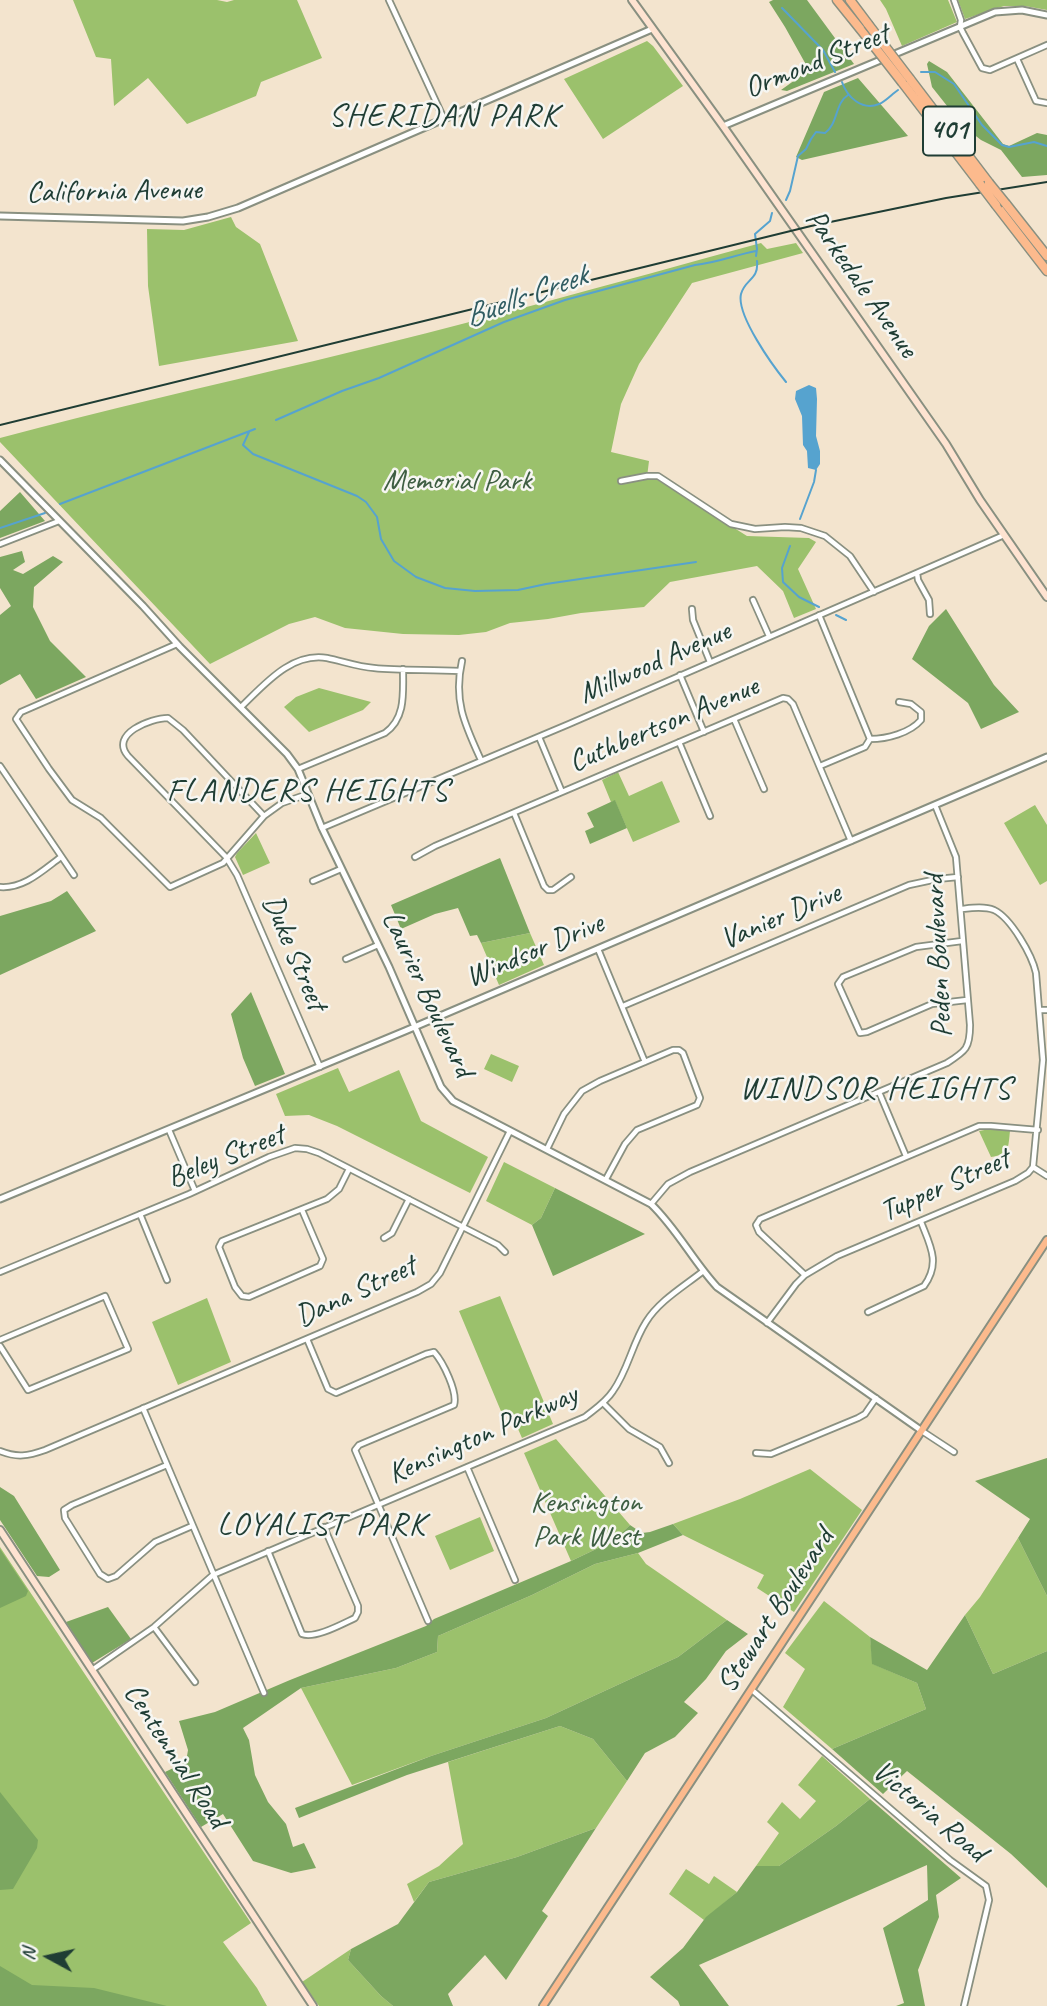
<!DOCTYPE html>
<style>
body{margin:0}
#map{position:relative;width:1047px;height:2006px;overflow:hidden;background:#f3e4ce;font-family:Caveat,sans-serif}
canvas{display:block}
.north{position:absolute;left:14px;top:1922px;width:70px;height:70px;-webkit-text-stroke:5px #f6f6f2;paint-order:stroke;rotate:278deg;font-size:19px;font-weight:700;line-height:28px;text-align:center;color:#1f3d34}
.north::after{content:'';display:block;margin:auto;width:24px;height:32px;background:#1f3d34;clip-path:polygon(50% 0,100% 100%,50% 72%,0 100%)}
</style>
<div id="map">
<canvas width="1047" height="2006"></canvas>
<div class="north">N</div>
</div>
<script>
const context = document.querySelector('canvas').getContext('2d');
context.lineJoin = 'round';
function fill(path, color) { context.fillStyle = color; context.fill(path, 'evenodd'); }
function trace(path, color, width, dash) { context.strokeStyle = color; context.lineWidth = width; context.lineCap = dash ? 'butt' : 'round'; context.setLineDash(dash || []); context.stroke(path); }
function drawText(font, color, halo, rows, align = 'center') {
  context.font = font + ' Caveat,sans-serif'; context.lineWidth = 5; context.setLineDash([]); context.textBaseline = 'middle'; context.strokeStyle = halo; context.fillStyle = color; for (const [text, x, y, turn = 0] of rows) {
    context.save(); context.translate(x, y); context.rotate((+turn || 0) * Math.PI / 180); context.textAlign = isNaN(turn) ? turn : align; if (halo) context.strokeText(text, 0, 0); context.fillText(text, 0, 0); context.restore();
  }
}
fill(new Path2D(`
 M73 0H217L227 2 234 0H297L322 58 261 82 256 96 187 124 148 78 114 106 111 59 96 57Z
 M880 0H948L957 22 902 46 886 9Z
 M958 0H1047V10L1025 6H1004L965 19Z
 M647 41 653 46 683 86 603 139 564 79Z
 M231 217 236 227 260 244 298 341 159 366 148 286 147 229 184 230Z
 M761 243 767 249 796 243 803 253 692 283 639 364 621 404 611 452 649 461 647 477 656 479 747 536 809 538 816 542 798 569 816 609 794 618 783 591 757 566 670 582 644 607 581 613 548 619 510 623 486 632 459 635 403 634 345 628 315 617 289 624 210 664 0 442V438C104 410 209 386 314 361 464 325 612 284 761 243Z
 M319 688 371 702 363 710 309 732 284 707 296 697Z
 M618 772 629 796 662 781 680 822 633 842 615 801 611 802 602 780Z
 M1035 805 1047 825V881L1040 885 1004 823Z
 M256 833 270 863 243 875 235 857 237 853Z
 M530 933 544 965 499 985 481 943Z
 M491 1054 519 1066 512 1082 484 1069Z
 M338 1068 349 1092 399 1070 421 1121 488 1157 470 1193 337 1126 309 1115 285 1116 276 1094Z
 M990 1129 1010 1131C1008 1148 1010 1154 991 1157L979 1131Z
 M504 1162 555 1188 541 1218 532 1225 486 1201Z
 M500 1296 553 1424 522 1438 511 1413 503 1416 459 1311Z
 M207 1298 231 1362 178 1385 152 1322Z
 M556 1439 630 1525 613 1541 571 1561 524 1453Z
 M810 1469 862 1510 794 1612 757 1588 764 1575 683 1535 673 1524 740 1499Z
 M480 1517 494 1551 450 1570 435 1536Z
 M1018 1538 1047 1596V1651L993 1674 965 1615 980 1597Z
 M0 1547 251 1923 223 1942 257 1988 267 2006H0Z
 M638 1553 646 1564 727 1620 678 1657 546 1718 431 1756 352 1785 301 1688 396 1668 437 1652 438 1636 532 1595 595 1564Z
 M824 1601 870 1637 873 1664 917 1683 926 1709 832 1749 783 1707 805 1669 785 1653Z
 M560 1726 593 1739 627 1781 596 1828 517 1857 429 1882 414 1902 407 1884 439 1866 463 1844 448 1762Z
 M822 1756 870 1799 836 1826 779 1866H756L779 1833 767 1822 782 1802 800 1819 816 1801 798 1785Z
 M686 1869 709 1884 714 1876 737 1892 704 1920 669 1894Z
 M351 1949 348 1960 381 1996 393 2006H319L302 1982Z`), '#9bc16c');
fill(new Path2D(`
 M773 0H807L854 64 787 91 781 90 809 70 785 27 769 2Z
 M929 61 947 72 1003 144 1009 146 1037 133 1047 135V175L1022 177 1001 150 981 140 963 126 932 87 927 64Z
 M858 78 908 136 802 160 796 157 824 92Z
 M20 492 45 521 0 538V511Z
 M22 551 25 562 13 570 23 574 53 556 63 562 34 587 33 607 50 641 86 677 36 699 20 674 0 685V615L11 606 0 588V557Z
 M946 609 994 685 1019 712 981 729 968 703 912 659 929 626Z
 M615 800 627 828 590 844 585 831 594 827 587 813Z
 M500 858 530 933 481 943 477 935 470 936 458 908 435 914 401 929 391 905Z
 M67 891 96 931 0 975V916L51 901Z
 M251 992 285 1074 255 1086 243 1058 231 1014Z
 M555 1188 645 1234 553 1276 532 1225 541 1218Z
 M1047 1458V1596L1018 1538 1030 1519 975 1481Z
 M0 1487 14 1496 60 1570 49 1577 37 1576 0 1520Z
 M673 1524 683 1535 638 1553 595 1564 532 1595 438 1636 437 1652 396 1668 301 1688 243 1728 249 1740 255 1775 268 1802 286 1824 293 1847 304 1843 316 1868 291 1873 253 1861 223 1814 201 1827 165 1772 186 1762 188 1750 179 1721 215 1712 290 1680 426 1626 434 1619 571 1561 613 1541 630 1525 642 1533 650 1532Z
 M0 1549 28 1591 26 1596 0 1608Z
 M108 1607 131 1639 92 1663 66 1622Z
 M965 1615 993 1674 1047 1651V1888L1011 1854 907 1771 883 1794 832 1749 926 1709 917 1683 872 1664 870 1637 927 1670Z
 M727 1620 748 1634 726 1651 706 1679 684 1702 698 1713 675 1737 645 1753 627 1781 593 1739 560 1726 407 1775 299 1818 295 1808 431 1756 546 1718 678 1657Z
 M0 1792 38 1840 37 1848 13 1889 0 1890Z
 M870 1799 961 1878 936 1895 939 1917 918 1970 925 2006H896L904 2003 883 1928 928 1900 927 1865 699 1965 729 2006H680L678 2001 650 1977 683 1948 706 1917 737 1892 756 1866H779L836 1826Z
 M596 1828 542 1911 548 1916 506 1980 485 1955 448 1994 453 2006H393L381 1996 348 1960 351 1949 398 1924 429 1882 517 1857Z
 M0 1966 32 1985 94 1988 167 2006H0Z`), '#7ca760');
fill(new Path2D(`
 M809 385 816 388 817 399 816 436 820 451V464L816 470 808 468 807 451 803 445 802 416 795 399 796 391Z`), '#56a3cf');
trace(new Path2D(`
 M782 8 823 50 835 72
 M921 72H935L954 84 982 125 1002 145 1009 147 1034 142 1047 146
 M842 82C847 97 862 111 879 104 885 102 892 94 898 90
 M786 200 790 191 798 156 806 149 811 139 816 132 825 133C838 124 835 103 848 95
 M756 256 757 249 755 234 770 221 772 213
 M757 261C759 280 745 279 741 294 736 315 773 366 786 382
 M276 420 342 391 379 378 504 322 565 300 695 265C716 263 735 255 756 251
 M249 432 243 445 253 454 357 496 366 502 377 517 381 539 394 561 416 577 445 588 475 591 518 590 546 584 696 562
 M60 504 255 429
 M800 519 814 482 816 470
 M0 528 45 513
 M790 546 782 568 783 582 799 597 819 607
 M836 615 846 620`), '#56a3cf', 2);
const minor = new Path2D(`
 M389 0 444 119
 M954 0 961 20 960 27 963 33 982 68 990 70 1047 45
 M1017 59 1036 101 1047 103
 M621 481 647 476H658L731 524 755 529 785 527 801 528 825 536 850 556 874 592
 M0 544 59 521
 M917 573 918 580 929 600 930 614
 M753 600 769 636
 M692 609 693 620 710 662
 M819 615 870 739 865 747 820 766
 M177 644 21 712 16 719 49 769 72 800 101 818 170 887 223 863 264 816 282 803 308 794
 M462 661C453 701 465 725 481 760
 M680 675 704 732
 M241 707C264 685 291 652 327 658 342 661 358 667 374 668 402 671 431 669 460 671
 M734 719 764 789
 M539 737 562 792
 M870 739C887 739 910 733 921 720V712L911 704 899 702
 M679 742 710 816
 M0 766 74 875
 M298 769 385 733C406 718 403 693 403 669
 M514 813 544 886 548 890H553L571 877
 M264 816 183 730 168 718C151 718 109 734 128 756L226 857 237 875 320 1067
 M322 828 569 724 1004 535
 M415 857 435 846 783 698 788 699 793 704 851 841
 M313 881 341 869
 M0 887C24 889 43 870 61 857
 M962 941 916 947 843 977 838 984 860 1033 867 1032 932 1004 967 1000
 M598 949 645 1062
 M346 959 378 945
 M623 1006 909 885 937 879 958 877
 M1039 1010H1047
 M879 1092 906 1156
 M169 1130 195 1191
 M547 1149 564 1114 582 1091 600 1081 673 1050H679L683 1053 700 1098 697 1105 637 1130 625 1144 606 1179
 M1033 1167 1047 1176
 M651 1204 668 1184 690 1172 947 1063C966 1051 970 1048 970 1025L956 857 935 805
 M302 1210 323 1259 320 1266 249 1297 242 1296 235 1287 219 1247 222 1241 327 1199 339 1189 349 1169
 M140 1214 167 1280
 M384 1238 392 1233 409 1199
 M0 1272 189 1194 269 1157 295 1148 307 1149 319 1153 498 1245 505 1252
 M805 1275 759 1232 756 1225 760 1219 979 1126H991L1038 1130
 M868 1312 924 1286C941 1263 930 1245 921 1222
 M767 1323 796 1284 805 1275 837 1256 1015 1181 1028 1173 1033 1167 1043 1060 1036 973C1032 955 1011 918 994 910 984 906 971 908 961 909
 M307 1339 328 1389 336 1393 426 1354 434 1352C443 1362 458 1392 454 1405L359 1445 355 1450 428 1621
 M0 1340 105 1296 128 1349 28 1390 0 1346
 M603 1403 629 1429 660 1447 669 1463
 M143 1408 264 1693
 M922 1431 954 1452
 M0 1451C17 1458 28 1456 45 1450L417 1292 431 1284 440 1273 510 1131
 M756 1453 771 1454 858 1418 865 1414 876 1398
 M167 1465 72 1505 64 1510 65 1518 100 1574 108 1579 116 1576 155 1542 192 1526
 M467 1467 515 1580
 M268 1551 302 1634C315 1639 342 1624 355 1618L358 1612V1606L324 1527
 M154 1627 195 1682
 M92 1670 154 1627 213 1575 585 1417C595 1409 606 1402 613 1391 628 1370 632 1344 646 1322 659 1301 683 1287 702 1272
 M752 1690 950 1860 986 1886 989 1900 964 2006`);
const tertiary = new Path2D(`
 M723 126 995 12 1022 10 1047 15
 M0 216 183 221 208 217 238 208 652 29
 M0 460 143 606 180 647 287 754 298 769 322 828 389 967 441 1087 453 1101 651 1204C677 1229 693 1261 717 1287L922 1431
 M0 1199 405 1031 1047 757`);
const secondary = new Path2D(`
 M632 0 723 126 946 444 980 500 1047 597
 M0 1530 313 2006`);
const primary = new Path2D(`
 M543 2006 1047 1240`);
const motorway = new Path2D(`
 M837 0 870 41
 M850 0 868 24
 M910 79 989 183
 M902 82 980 184
 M1006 204 1047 256
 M996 205 1047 271`);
trace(minor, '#899081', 8);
trace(tertiary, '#899081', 9);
trace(secondary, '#899081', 10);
trace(primary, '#899081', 10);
trace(motorway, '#899081', 11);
trace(minor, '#fff', 4.5);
trace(tertiary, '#fff', 5);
trace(secondary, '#fee3d1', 6);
trace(primary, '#fcba8d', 6);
trace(motorway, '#fcba8d', 8);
trace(new Path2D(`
 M0 425 811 226 946 198 1047 182`), '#1f3d34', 2);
const motorwayBridge = new Path2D(`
 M868 24 910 79
 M870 41 902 82
 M989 183 1006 204
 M980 184 996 205`);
trace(motorwayBridge, '#899081', 11, []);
trace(motorwayBridge, '#fcba8d', 8);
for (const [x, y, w] of [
 [949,131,52]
]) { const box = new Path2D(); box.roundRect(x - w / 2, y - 24.5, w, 49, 5); context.fillStyle = '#f6f6f2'; context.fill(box); trace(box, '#1f3d34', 2); }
drawText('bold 28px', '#1f3d34', null, [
 ["401",949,131]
]);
drawText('30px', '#1f3d34', '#f6f6f2', [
 ["Ormond Street",817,62,-22],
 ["California Avenue",114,192,-1],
 ["Parkedale Avenue",861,284,55],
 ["Millwood Avenue",655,663,-24],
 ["Cuthbertson Avenue",664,725,-23],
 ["Vanier Drive",781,917,-23],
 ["Windsor Drive",535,951,-23],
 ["Duke Street",294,953,67],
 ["Peden Boulevard",939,956,-93],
 ["Laurier Boulevard",427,994,65],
 ["Beley Street",226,1157,-22],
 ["Tupper Street",945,1186,-24],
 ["Dana Street",356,1292,-25],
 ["Kensington Parkway",483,1435,-24],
 ["Stewart Boulevard",776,1611,-57],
 ["Centennial Road",175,1756,57],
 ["Victoria Road",929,1812,40]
]);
drawText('30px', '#3e5e42', '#f6f6f2', [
 ["Memorial Park",457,481],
 ["Kensington",586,1503],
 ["Park West",586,1537]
]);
context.letterSpacing = '2px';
drawText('32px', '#1f3d34', '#f6f6f2', [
 ["SHERIDAN PARK",444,117],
 ["FLANDERS HEIGHTS",308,792],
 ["WINDSOR HEIGHTS",876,1090],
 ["LOYALIST PARK",322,1526]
]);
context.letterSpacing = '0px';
drawText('italic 32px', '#305c62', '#f6f6f2', [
 ["Buells Creek",526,297,-20]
]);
</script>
